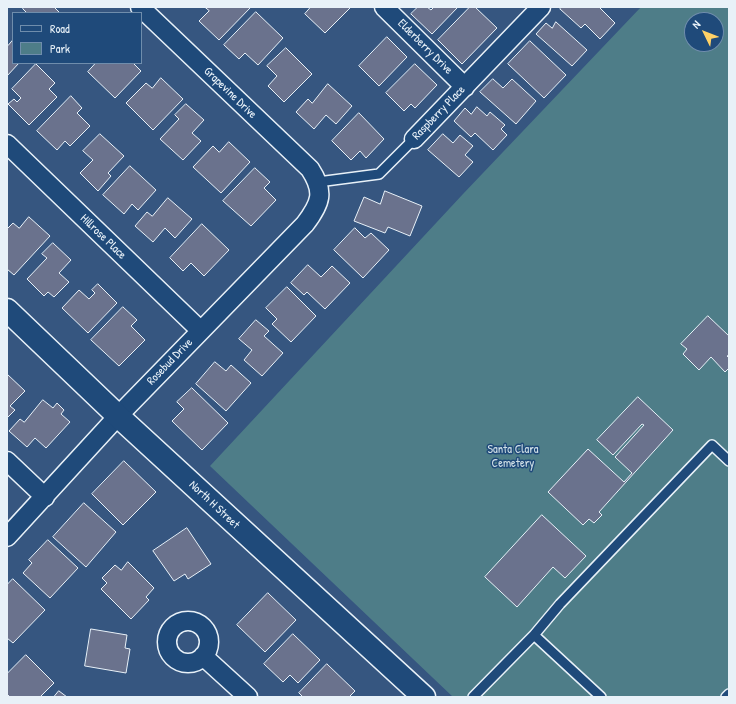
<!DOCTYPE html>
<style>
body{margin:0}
#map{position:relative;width:736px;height:704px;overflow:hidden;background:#365680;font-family:"Patrick Hand",sans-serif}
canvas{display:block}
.frame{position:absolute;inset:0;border:8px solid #e8f1f8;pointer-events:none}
.legend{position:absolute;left:12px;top:12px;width:130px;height:52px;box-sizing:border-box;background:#1f4a7a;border:1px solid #6f8dac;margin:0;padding:5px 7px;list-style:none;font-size:12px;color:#e8f1f8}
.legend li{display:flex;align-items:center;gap:8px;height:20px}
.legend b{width:20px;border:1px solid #6f8dac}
.north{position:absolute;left:684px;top:12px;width:40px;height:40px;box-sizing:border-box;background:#1f4a7a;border:1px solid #6f8dac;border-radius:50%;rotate:313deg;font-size:11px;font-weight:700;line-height:16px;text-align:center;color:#e8f1f8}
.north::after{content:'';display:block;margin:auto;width:14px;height:18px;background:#ffd166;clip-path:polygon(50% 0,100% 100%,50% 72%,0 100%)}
</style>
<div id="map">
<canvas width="736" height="704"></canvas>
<div class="frame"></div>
<ul class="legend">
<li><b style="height:5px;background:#1f4a7a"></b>Road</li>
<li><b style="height:11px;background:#4e7d88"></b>Park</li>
</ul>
<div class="north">N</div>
</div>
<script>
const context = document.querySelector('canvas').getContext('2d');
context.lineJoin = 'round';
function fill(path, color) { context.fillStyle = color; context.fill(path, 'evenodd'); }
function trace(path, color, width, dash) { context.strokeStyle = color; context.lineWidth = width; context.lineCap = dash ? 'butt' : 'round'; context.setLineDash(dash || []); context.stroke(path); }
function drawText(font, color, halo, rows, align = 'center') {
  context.font = font + ' "Patrick Hand",sans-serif'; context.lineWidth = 3; context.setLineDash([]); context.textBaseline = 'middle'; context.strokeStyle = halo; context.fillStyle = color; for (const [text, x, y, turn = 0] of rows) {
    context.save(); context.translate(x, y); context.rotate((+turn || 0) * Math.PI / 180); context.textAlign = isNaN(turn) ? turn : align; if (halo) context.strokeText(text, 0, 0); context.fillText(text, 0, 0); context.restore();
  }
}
fill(new Path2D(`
 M641 7H729V697H453L210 466 463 194ZM692 20H716V44H692Z`), '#4e7d88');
const building = new Path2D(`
 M24 7H54L60 13H27L23 9Z
 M205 7H251L219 40 199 21 209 11Z
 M311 7H351L325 33 305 14Z
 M418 7H427L431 10 434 7H458L432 34 411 14Z
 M470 7H475L497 28 462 64 438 40Z
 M562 7H599L615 23 600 39 585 24 581 28 560 9Z
 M256 12 283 38 258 65 245 53 239 59 224 45Z
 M556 22 587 50 572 66 536 34 546 23 552 28Z
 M387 37 407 57 379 86 359 66Z
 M13 40V63H19L7 76V44L8 45Z
 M530 41 566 75 544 98 508 64Z
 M286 48 312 74 284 102 268 86 277 76 267 66Z
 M96 63H133L141 71 115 98 88 72Z
 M36 64 55 83 49 89 57 97 29 125 8 104 14 99 17 102 21 98 12 89Z
 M415 64 437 85 415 108 411 104 404 111 386 93Z
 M161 78 183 99 153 130 126 103 146 83 152 88Z
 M493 79 503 88 512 79 536 101 516 124 480 92Z
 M328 84 352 106 336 124 326 115 314 129 296 112 308 99 312 103Z
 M71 96 82 108 77 113 90 126 70 146 65 141 57 150 37 131Z
 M186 104 204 120 192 133 201 141 183 160 160 139 179 119 175 115Z
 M477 107 487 116 490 112 505 125 501 129 507 135 493 150 475 133 471 137 454 121 465 108 471 114Z
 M359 113 384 139 366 158 360 151 351 160 332 141Z
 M100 134 124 156 108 173 111 176 98 191 80 173 93 160 83 151Z
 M443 134 453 143 460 135 473 146 465 155 473 162 459 177 428 150Z
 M229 142 250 162 221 193 193 167 213 146 219 152Z
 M130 166 156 190 138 210 132 204 124 214 103 195Z
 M255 168 270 182 264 188 276 200 251 226 223 201Z
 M385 191 422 206 410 236 388 227 385 233 354 221 364 197 380 204Z
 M168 198 192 219 175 238 165 228 153 242 135 226 147 212 152 216Z
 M29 217 50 236 14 275 7 269V229L13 223 19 228Z
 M202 224 229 250 204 276 191 263 183 271 170 258Z
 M355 228 365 238 371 233 389 250 363 278 334 250Z
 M53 243 71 260 59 273 69 282 54 297 48 292 44 296 27 279 47 258 42 254Z
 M308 265 321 277 332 266 350 283 325 309 307 292 304 295 291 283Z
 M98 284 117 303 88 333 62 308 79 290 89 299 95 293 92 290Z
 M287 287 316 316 291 342 272 324 277 319 266 308Z
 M123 307 137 320 131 326 145 340 119 366 91 340Z
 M708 316 729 336V355L727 356 729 358V368L725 372 711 357 699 370 683 354 687 349 681 344Z
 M256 320 269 331 264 336 283 353 262 376 244 360 252 350 239 339Z
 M215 362 226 371 231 365 251 383 226 411 196 384Z
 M7 374 25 391 10 406 15 410 7 418Z
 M192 388 228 423 202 450 172 421 184 409 177 402Z
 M638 397 673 430 599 512 602 515 594 523 589 519 583 525 548 492 588 449 624 482 632 473 615 457 644 425 642 424 613 455 597 440Z
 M43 400 53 408 57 403 64 410 61 414 70 422 46 448 35 438 27 447 9 431 20 419 24 422Z
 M124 461 156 492 123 525 92 494Z
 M84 503 116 532 86 567 53 537Z
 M542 515 586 556 565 578 553 567 517 607 485 577Z
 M187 528 211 564 188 579 185 574 174 581 153 551Z
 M48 540 78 568 50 598 23 573 32 563 29 560Z
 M128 562 154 588 146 597 149 600 131 619 101 589 107 583 102 578 115 565 121 570Z
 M13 579 45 610 13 643 7 638V585Z
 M268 593 296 620 265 652 237 625Z
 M91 629 127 635 125 648 130 649 126 673 85 666Z
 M293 634 320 660 298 683 290 675 283 682 264 664Z
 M26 655 54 683 40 697H10L7 694V674Z
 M327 664 355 691 349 697H303L299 693Z
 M59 691 67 697H54Z`);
fill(building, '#6a728d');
trace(building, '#e8f1f8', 1);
const service = new Path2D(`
 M318 182 379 174 414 139
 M534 635 601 697
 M473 697 534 635 560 604 712 445 729 461
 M726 697 729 694`);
const minor = new Path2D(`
 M384 7 465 87
 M414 139 541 7
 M7 144 200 330
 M7 461 45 497
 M7 537 118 416 305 224C321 203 325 192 310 169L140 7
 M167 642a21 21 0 1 1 42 0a21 21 0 1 1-42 0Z
 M203 656 248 697`);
const tertiary = new Path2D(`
 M7 310 118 416 424 697`);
trace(service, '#e8f1f8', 12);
trace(minor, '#e8f1f8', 21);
trace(tertiary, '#e8f1f8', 25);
trace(service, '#1f4a7a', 9);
trace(minor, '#1f4a7a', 18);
trace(tertiary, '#1f4a7a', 22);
drawText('12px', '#e8f1f8', '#1f4a7a', [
 ["Elderberry Drive",425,47,45],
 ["Grapevine Drive",230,93,44],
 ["Raspberry Place",439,113,-46],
 ["Hillrose Place",103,237,44],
 ["Rosebud Drive",170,362,-46],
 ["North H Street",214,505,43]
]);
drawText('12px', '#d1e0e7', '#1f4a7a', [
 ["Santa Clara",513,450],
 ["Cemetery",513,464]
]);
</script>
